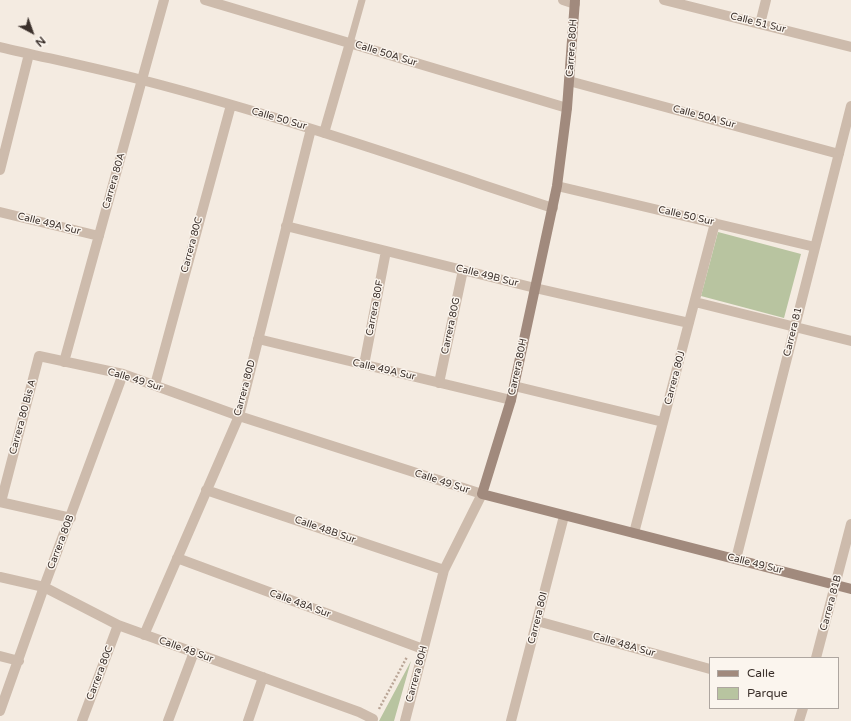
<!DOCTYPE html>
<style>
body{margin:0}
#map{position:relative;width:851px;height:721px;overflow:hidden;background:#f4ebe1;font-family:"Varela Round",sans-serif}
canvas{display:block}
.legend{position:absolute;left:709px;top:657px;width:130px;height:52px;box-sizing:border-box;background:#fbf5ee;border:1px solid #aea6a0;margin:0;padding:5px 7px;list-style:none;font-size:12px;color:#3b302b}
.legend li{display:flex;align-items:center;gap:8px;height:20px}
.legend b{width:20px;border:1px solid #aea6a0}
.north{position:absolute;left:12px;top:12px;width:40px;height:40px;-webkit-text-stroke:3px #fbf5ee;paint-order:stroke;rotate:139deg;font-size:11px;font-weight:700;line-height:16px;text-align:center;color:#3b302b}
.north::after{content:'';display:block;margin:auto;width:14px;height:18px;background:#3b302b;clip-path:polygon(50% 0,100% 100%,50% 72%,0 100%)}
</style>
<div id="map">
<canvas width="851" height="721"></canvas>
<ul class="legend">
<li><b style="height:5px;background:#a18a7d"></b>Calle</li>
<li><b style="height:11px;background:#b8c4a0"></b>Parque</li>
</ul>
<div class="north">N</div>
</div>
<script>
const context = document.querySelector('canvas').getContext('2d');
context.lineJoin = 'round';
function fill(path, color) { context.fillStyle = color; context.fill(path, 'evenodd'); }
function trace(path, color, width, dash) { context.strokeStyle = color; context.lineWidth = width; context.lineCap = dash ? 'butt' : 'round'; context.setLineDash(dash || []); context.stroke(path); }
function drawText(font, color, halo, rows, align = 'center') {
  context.font = font + ' "Varela Round",sans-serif'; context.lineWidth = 3; context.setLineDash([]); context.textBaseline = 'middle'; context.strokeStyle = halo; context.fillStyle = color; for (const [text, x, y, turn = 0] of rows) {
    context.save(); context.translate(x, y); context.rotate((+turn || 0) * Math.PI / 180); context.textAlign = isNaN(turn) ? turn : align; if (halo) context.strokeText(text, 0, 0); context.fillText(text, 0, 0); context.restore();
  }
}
fill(new Path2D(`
 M718 232 801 254 784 318 701 296Z
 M411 661 394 721H379Z`), '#b8c4a0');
trace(new Path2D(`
 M379 709 407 657`), '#b9a596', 2.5, [2, 2]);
trace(new Path2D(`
 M350 43 362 0`), '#cdbbac', 7);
trace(new Path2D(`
 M205 0 567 108
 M563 0 575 4
 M664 0 851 47
 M760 24 766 0
 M0 47C47 58 95 68 142 80 281 116 416 163 553 208
 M569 81 839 154
 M324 133 350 43
 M0 170 29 54
 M557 186 815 247
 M0 212 99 236
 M286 226 535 288 689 323
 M695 302 851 341
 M258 339 511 400
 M64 362 164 0
 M364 365 386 251
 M439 383 463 270
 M155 385 231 105
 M514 386 663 422
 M206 490 444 570
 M0 502 71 518
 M1 502 39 356 123 374 239 416 482 494 444 570 405 721
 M634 533 715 223
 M177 558 423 649
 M736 559 851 106
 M0 577 44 587 118 625 359 712 373 719
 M537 621 710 669
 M144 635 239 416 311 129
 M0 656 19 661
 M816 658 851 524
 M0 711 44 587 123 374
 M82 721 118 625
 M168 721 194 652
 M248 721 263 677
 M511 721 564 516
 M799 721 803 708`), '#cdbbac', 10);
trace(new Path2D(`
 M575 0 567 108 557 186 511 400 482 494 851 589`), '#a18a7d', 10);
drawText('10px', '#3b302b', '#fbf5ee', [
 ["Calle 51 Sur",758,23,14],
 ["Carrera 80H",572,48,-86],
 ["Calle 50A Sur",386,54,17],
 ["Calle 50A Sur",704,117,15],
 ["Calle 50 Sur",279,119,16],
 ["Carrera 80A",114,181,-74],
 ["Calle 50 Sur",686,216,13],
 ["Calle 49A Sur",49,224,14],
 ["Carrera 80C",192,245,-75],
 ["Calle 49B Sur",487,276,14],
 ["Carrera 80F",375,308,-79],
 ["Carrera 80G",451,326,-78],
 ["Carrera 81",793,332,-76],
 ["Carrera 80H",518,367,-78],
 ["Calle 49A Sur",384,370,13],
 ["Carrera 80J",675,378,-75],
 ["Calle 49 Sur",135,380,17],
 ["Carrera 80D",245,388,-75],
 ["Carrera 80 Bis A",23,417,-75],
 ["Calle 49 Sur",442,482,18],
 ["Calle 48B Sur",325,530,19],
 ["Carrera 80B",61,542,-69],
 ["Calle 49 Sur",755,564,14],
 ["Carrera 81B",831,603,-75],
 ["Calle 48A Sur",300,604,20],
 ["Carrera 80I",538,618,-76],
 ["Calle 48A Sur",624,645,16],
 ["Calle 48 Sur",186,650,20],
 ["Carrera 80C",100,673,-69],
 ["Carrera 80H",417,674,-75]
]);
</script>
